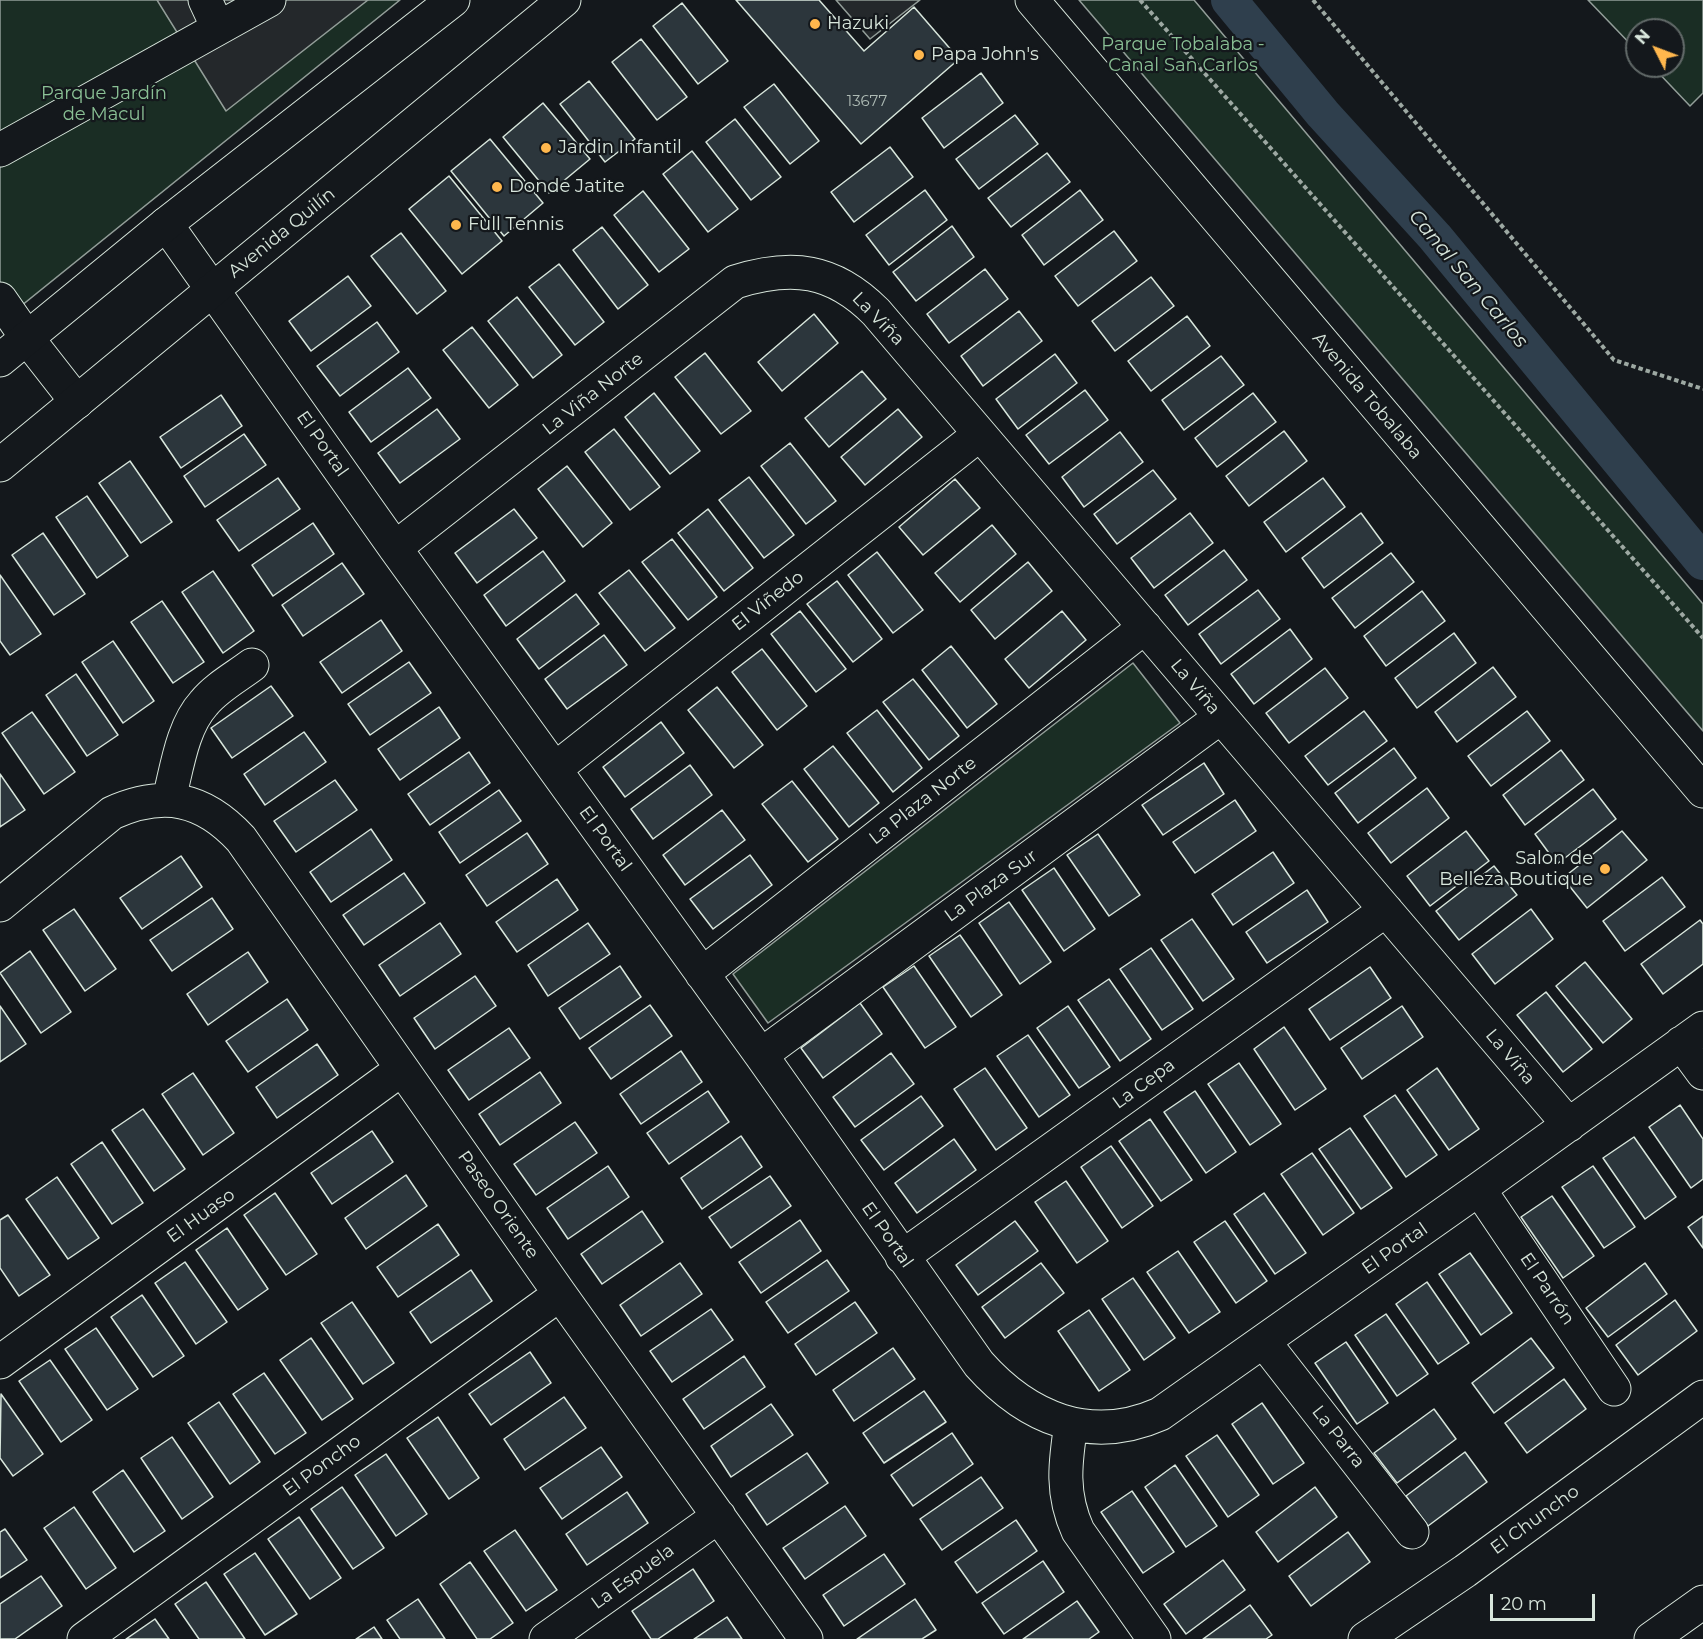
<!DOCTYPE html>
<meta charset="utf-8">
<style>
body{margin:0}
#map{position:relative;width:1703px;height:1639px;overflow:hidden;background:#14181c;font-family:Montserrat,sans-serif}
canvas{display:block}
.north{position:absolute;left:1625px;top:18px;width:60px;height:60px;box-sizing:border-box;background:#14181c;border:2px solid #626a69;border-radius:50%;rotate:312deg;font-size:16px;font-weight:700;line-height:24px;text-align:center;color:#d8e6dc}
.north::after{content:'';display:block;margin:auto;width:21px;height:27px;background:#ffb74d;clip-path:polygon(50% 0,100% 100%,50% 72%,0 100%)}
.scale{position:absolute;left:1490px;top:1594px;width:105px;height:27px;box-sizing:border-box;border:3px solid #d8e6dc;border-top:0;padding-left:8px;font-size:18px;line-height:21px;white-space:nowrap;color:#d8e6dc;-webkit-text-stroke:4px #14181c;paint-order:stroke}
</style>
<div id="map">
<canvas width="1703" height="1639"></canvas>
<div class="north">N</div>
<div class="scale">20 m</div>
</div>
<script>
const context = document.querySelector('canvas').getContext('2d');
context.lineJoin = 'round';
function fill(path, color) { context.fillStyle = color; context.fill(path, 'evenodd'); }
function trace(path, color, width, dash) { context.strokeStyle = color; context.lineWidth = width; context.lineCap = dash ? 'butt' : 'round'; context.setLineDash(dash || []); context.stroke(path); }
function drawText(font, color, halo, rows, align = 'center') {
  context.font = font + ' Montserrat,sans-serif'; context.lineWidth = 4.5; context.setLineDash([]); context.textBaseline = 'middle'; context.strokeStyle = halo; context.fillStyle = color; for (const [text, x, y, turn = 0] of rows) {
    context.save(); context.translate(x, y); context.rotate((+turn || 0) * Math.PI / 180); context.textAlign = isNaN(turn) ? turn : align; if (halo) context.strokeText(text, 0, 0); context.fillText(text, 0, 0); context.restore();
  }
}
const green = new Path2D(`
 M0 0H400L0 323Z
 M1079 0H1194L1703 604V731Z
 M1588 0H1703V93L1690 106 1652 66H1673V30H1637V51Z
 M1133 663 1180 723 768 1023 733 974Z`);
fill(green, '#1a2d24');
trace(green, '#939e99', 1.5);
const parking = new Path2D(`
 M157 0H368L226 111Z
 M836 0H920L870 39Z`);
fill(parking, '#24282b');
trace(parking, '#939e99', 1.5);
trace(new Path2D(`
 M1229 0 1323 114 1435 237 1703 562`), '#2f3f4d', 36);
const building = new Path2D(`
 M736 0H819L864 51 914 7 959 59 861 144Z
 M682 3 728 61 698 84 653 26Z
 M641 39 687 97 657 120 612 62Z
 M981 73 1003 103 944 148 922 118Z
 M589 81 635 139 605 162 560 104Z
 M774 84 819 141 790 164 744 107Z
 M543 103 590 159 549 193 503 137Z
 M1015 115 1038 144 979 189 956 159Z
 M735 119 781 177 751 200 706 142Z
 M490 139 543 203 504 236 451 171Z
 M890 147 913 177 854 222 831 192Z
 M692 151 738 209 708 232 663 174Z
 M1047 153 1070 182 1011 227 988 198Z
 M449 176 502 241 462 274 409 209Z
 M925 190 947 220 889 265 866 235Z
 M1080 190 1103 220 1044 265 1022 235Z
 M643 191 689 249 659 272 614 215Z
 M952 226 974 257 916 301 893 272Z
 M602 227 648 285 618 309 573 250Z
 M1114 231 1137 261 1078 306 1055 276Z
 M401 233 446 291 417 314 371 256Z
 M559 264 604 322 575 345 529 287Z
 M985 269 1008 299 949 343 927 314Z
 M348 276 371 306 311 351 289 321Z
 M1151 277 1174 306 1115 351 1092 321Z
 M517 297 562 355 533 378 488 321Z
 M1019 311 1042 341 983 386 961 356Z
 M814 314 838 343 782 391 758 362Z
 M1187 316 1210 346 1151 391 1128 361Z
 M377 322 399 352 340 396 317 366Z
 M472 327 518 385 489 408 443 350Z
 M705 353 751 411 721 434 675 377Z
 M1055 354 1077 383 1018 429 996 399Z
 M1221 356 1244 385 1184 430 1162 400Z
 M408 368 431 398 371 442 349 412Z
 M862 371 886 399 829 447 805 418Z
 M1085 390 1108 420 1049 464 1026 435Z
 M654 393 700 451 670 474 625 417Z
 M1253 393 1276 422 1217 467 1195 438Z
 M221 395 242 426 181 468 160 437Z
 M437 409 460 439 400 483 378 453Z
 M898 409 922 437 865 485 841 457Z
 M614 429 660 487 630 510 585 452Z
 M1284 431 1307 461 1249 506 1226 476Z
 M1120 432 1143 462 1084 507 1062 477Z
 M244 434 266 465 205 507 184 476Z
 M790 443 836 501 806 524 761 466Z
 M130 461 172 522 141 543 99 483Z
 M567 466 612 523 583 547 538 489Z
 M1153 470 1176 499 1117 544 1094 514Z
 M749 477 794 535 764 558 719 500Z
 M278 478 300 509 239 551 217 520Z
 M1323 478 1345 507 1286 552 1264 522Z
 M955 479 980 508 923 555 899 527Z
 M87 496 128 556 97 578 56 517Z
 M514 509 537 538 477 583 455 553Z
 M708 509 753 568 724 591 678 533Z
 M1190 513 1213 543 1154 588 1131 558Z
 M1361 513 1383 543 1324 588 1302 558Z
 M313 523 334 554 273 596 252 565Z
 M992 525 1016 554 960 602 935 573Z
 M43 533 85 594 54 615 12 555Z
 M672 539 717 597 688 620 642 562Z
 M1224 550 1247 580 1188 625 1165 595Z
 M543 551 565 581 506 626 484 595Z
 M877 552 923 610 893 633 848 575Z
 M1391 553 1414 582 1355 628 1332 598Z
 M1028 562 1052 591 995 639 971 610Z
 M342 563 364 594 303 636 282 605Z
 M629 570 675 628 645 651 599 593Z
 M213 571 254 631 223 653 182 592Z
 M0 575 41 634 10 655 0 641Z
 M837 581 882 639 853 662 807 604Z
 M1258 590 1280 619 1221 664 1199 634Z
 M1422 591 1445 621 1386 666 1364 636Z
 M576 594 599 624 539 669 517 639Z
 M162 601 204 662 173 683 131 622Z
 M800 611 846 669 816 692 771 634Z
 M1062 611 1086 640 1029 688 1005 659Z
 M381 620 402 651 342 693 320 662Z
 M1290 629 1312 659 1254 704 1231 674Z
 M1454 633 1476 663 1417 708 1395 678Z
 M604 635 627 665 567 709 545 679Z
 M113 641 154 701 123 723 82 662Z
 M951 646 997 704 967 728 922 670Z
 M762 649 807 706 777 730 732 672Z
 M409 662 431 693 370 735 348 704Z
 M1493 667 1516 697 1457 742 1435 712Z
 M1325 668 1348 698 1289 743 1266 713Z
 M76 674 118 735 87 756 46 695Z
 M913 679 959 736 929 760 883 702Z
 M271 686 293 716 232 758 211 728Z
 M717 687 763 745 734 768 688 710Z
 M439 707 460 738 400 780 378 749Z
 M877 710 922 768 893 792 847 733Z
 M1364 711 1387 741 1328 785 1305 756Z
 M1527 711 1550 741 1491 786 1468 756Z
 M32 712 75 772 44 794 2 733Z
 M661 722 684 753 625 797 603 767Z
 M304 732 326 762 265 805 244 774Z
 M833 746 879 803 849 827 804 769Z
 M1394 748 1416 778 1358 823 1335 793Z
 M1561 750 1584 780 1525 825 1503 795Z
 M469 752 490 783 430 825 408 794Z
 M1204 763 1224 794 1163 835 1142 805Z
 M690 765 712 795 653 839 631 809Z
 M0 774 25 810 0 827Z
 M335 780 357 810 296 852 274 821Z
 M792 781 838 839 808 862 762 804Z
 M1427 788 1449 818 1391 863 1368 833Z
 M1593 789 1616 819 1557 864 1535 834Z
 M499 790 521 821 460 863 439 832Z
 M1235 800 1256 831 1195 873 1173 842Z
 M722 810 745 840 685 885 663 855Z
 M371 829 392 860 331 902 310 872Z
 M1466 831 1489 861 1430 906 1407 876Z
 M1622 831 1647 860 1587 908 1563 878Z
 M527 833 548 864 487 906 466 875Z
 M1098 834 1140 895 1109 916 1067 855Z
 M1273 852 1294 883 1233 925 1212 894Z
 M750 855 772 885 713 929 690 899Z
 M181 856 202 887 142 929 120 898Z
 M1494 866 1517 895 1459 940 1436 911Z
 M1054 868 1095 929 1064 951 1022 890Z
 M404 873 425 903 364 945 343 915Z
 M1662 877 1685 907 1625 951 1603 921Z
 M557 879 578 910 517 952 496 922Z
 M1307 890 1328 922 1267 963 1246 932Z
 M212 898 233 929 172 971 150 940Z
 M1009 902 1051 962 1020 984 979 923Z
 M74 909 116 969 85 991 43 930Z
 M1531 909 1553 939 1495 984 1472 954Z
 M1192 919 1234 979 1203 1001 1161 940Z
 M1700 920 1703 924V964L1663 994 1641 964Z
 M440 923 461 954 400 996 379 965Z
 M588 923 610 954 548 996 528 965Z
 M960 935 1002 995 971 1017 929 956Z
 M1151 948 1193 1009 1162 1030 1120 969Z
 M30 951 71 1012 41 1033 0 973Z
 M248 952 268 982 208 1025 187 994Z
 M1585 962 1632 1019 1603 1043 1556 986Z
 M620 966 641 997 580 1039 559 1008Z
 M914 966 956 1027 925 1048 883 987Z
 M1370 967 1391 998 1330 1040 1309 1009Z
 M475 976 496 1006 435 1049 414 1018Z
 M1109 979 1151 1039 1120 1061 1078 1000Z
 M1546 992 1592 1049 1563 1072 1517 1015Z
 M287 999 308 1030 248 1072 226 1041Z
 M860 1003 882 1034 823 1078 801 1048Z
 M650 1005 672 1036 611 1079 589 1048Z
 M0 1006 26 1044 0 1062Z
 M1068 1006 1110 1067 1079 1088 1037 1028Z
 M1402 1006 1423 1037 1362 1079 1341 1048Z
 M1284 1027 1326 1089 1295 1110 1254 1049Z
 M509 1028 530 1058 469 1100 448 1070Z
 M1028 1035 1070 1095 1039 1117 997 1056Z
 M317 1044 338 1075 277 1118 256 1087Z
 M681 1051 702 1082 641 1124 620 1094Z
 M891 1053 914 1084 855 1127 833 1097Z
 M1239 1063 1281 1124 1250 1145 1208 1084Z
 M985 1068 1027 1128 996 1150 954 1089Z
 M1437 1068 1479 1129 1449 1150 1407 1090Z
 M540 1072 561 1103 500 1145 479 1114Z
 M193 1073 234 1133 203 1155 162 1094Z
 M708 1091 729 1122 669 1164 647 1133Z
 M1195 1091 1236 1152 1206 1173 1164 1112Z
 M1395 1095 1437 1155 1406 1177 1364 1116Z
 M921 1096 943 1126 884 1170 861 1140Z
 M1680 1105 1703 1139V1179L1691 1188 1649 1127Z
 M143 1109 185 1169 154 1191 112 1130Z
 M1150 1119 1192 1180 1161 1201 1119 1141Z
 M575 1122 597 1153 536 1195 514 1164Z
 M1350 1128 1392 1188 1361 1209 1319 1149Z
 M372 1131 393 1162 332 1204 311 1173Z
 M741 1136 762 1167 702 1209 681 1178Z
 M1634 1137 1676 1197 1645 1219 1603 1158Z
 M954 1139 976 1170 917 1213 895 1183Z
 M102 1142 143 1203 112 1224 71 1164Z
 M1111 1146 1153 1206 1122 1228 1081 1167Z
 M1312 1153 1354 1213 1323 1235 1281 1174Z
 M608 1166 629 1197 568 1239 547 1208Z
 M1593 1166 1635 1227 1604 1248 1562 1187Z
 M406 1175 427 1206 366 1249 345 1218Z
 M770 1176 791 1206 731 1248 709 1217Z
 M57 1177 99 1238 68 1259 26 1199Z
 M1066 1181 1108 1241 1077 1263 1035 1202Z
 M275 1193 317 1254 286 1275 244 1215Z
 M1264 1193 1306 1253 1275 1274 1234 1214Z
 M1552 1196 1594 1256 1563 1278 1521 1217Z
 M642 1211 663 1242 602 1284 581 1254Z
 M8 1215 50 1275 19 1296 0 1268V1220Z
 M1703 1216V1248L1688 1227Z
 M800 1220 821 1251 761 1293 739 1262Z
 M1015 1221 1038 1251 978 1295 956 1265Z
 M1225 1221 1267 1281 1236 1303 1194 1242Z
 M438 1224 459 1255 398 1297 377 1267Z
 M227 1228 268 1289 238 1310 196 1250Z
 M1178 1251 1220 1312 1189 1333 1147 1272Z
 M1470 1253 1512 1313 1481 1335 1439 1274Z
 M827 1260 849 1291 788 1333 766 1302Z
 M185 1262 227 1322 196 1344 155 1283Z
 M680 1263 702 1294 641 1336 620 1305Z
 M1041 1263 1064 1293 1005 1338 982 1307Z
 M1645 1263 1667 1294 1608 1337 1586 1308Z
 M471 1270 492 1301 431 1343 410 1312Z
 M1133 1278 1175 1338 1144 1360 1102 1299Z
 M1427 1282 1469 1343 1438 1364 1396 1304Z
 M142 1295 184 1356 153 1377 111 1317Z
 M1675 1300 1697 1331 1638 1375 1616 1345Z
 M352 1302 394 1363 363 1384 321 1323Z
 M855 1302 877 1333 816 1375 795 1344Z
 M711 1309 733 1340 672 1382 650 1351Z
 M1089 1310 1130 1370 1099 1391 1058 1331Z
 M1386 1314 1428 1374 1397 1396 1355 1335Z
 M96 1328 138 1389 107 1410 65 1349Z
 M311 1338 353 1399 322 1420 280 1360Z
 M1531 1338 1554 1368 1494 1413 1472 1383Z
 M1346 1342 1388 1403 1357 1424 1315 1363Z
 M893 1348 915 1379 854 1421 833 1390Z
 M530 1352 551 1383 491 1425 469 1394Z
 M744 1356 765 1387 704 1429 683 1399Z
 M50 1360 92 1420 61 1442 19 1381Z
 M264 1373 306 1433 275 1454 233 1394Z
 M1564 1379 1586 1409 1527 1453 1505 1423Z
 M924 1391 946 1422 884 1463 863 1433Z
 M1 1394 43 1454 13 1476 0 1458Z
 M564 1397 586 1428 525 1470 504 1439Z
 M219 1402 260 1462 230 1484 188 1423Z
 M1262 1403 1304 1463 1273 1484 1232 1424Z
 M771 1404 793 1435 731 1477 711 1446Z
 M1434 1409 1456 1439 1397 1483 1374 1453Z
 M438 1417 479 1478 449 1499 407 1438Z
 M952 1433 973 1464 913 1506 891 1475Z
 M1217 1435 1259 1495 1228 1517 1186 1456Z
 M172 1437 213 1497 182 1519 141 1458Z
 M601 1447 622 1477 562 1519 540 1488Z
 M1465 1452 1487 1482 1428 1526 1406 1496Z
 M807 1453 828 1483 767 1525 746 1494Z
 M386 1454 427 1514 396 1536 355 1475Z
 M1175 1465 1217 1526 1186 1547 1145 1487Z
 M123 1470 165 1531 134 1552 93 1492Z
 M981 1477 1003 1508 942 1550 920 1519Z
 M342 1487 384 1548 353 1569 311 1509Z
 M1315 1487 1337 1517 1278 1562 1256 1532Z
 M1132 1491 1174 1552 1143 1573 1101 1512Z
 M627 1492 648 1523 587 1565 566 1534Z
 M845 1506 866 1536 805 1579 783 1548Z
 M74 1507 116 1568 86 1589 44 1528Z
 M299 1517 341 1578 310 1599 268 1539Z
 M1016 1520 1037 1551 977 1593 955 1562Z
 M5 1529 27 1560 0 1578V1532Z
 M515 1530 557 1590 526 1611 484 1551Z
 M1348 1532 1370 1562 1311 1606 1289 1576Z
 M255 1553 297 1614 265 1635 224 1574Z
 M884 1554 905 1584 844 1626 823 1595Z
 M1223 1560 1245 1590 1186 1634 1164 1604Z
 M1043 1561 1064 1592 1004 1634 982 1603Z
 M470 1562 513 1623 490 1639H477L440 1584Z
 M693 1569 714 1601 658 1639H651L632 1611Z
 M41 1576 62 1606 15 1639H0V1604Z
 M206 1582 245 1639H199L175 1604Z
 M418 1599 445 1639H400L387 1620Z
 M915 1599 936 1630 922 1639H857Z
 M1077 1601 1099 1632 1089 1639H1023Z
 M1250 1605 1272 1635 1266 1639H1203Z
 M727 1617 742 1639H694Z
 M155 1619 169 1639H126Z
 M374 1627 382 1639H356Z`);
fill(building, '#2c363c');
trace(building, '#d8e6dc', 1.5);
const minor = new Path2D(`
 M205 0 218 28
 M0 150 269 0
 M166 224 395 548 761 1055 979 1364C1027 1418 1090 1445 1160 1414L1479 1189 1703 1028
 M0 299 27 338 77 402
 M395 548 735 282C792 264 833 269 876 312L1569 1125
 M555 769 980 434
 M169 799C177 768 182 727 204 703 216 688 236 677 252 665
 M0 905 112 813C164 790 203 798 241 839L560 1294 806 1639
 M702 974 1145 627
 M1681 1043 1703 1073
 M761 1055 1221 717
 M1479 1189 1614 1389
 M902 1257 1386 910
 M1264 1342 1412 1532
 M0 1362 402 1069
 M1071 1424C1065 1463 1061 1494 1078 1531L1154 1639
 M84 1639 560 1294
 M546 1639 719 1516
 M1365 1639 1465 1571 1703 1397
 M1651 1639 1703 1602`);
const major = new Path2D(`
 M1032 0 1703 791
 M0 360 166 224 453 0
 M0 465 564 0`);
trace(minor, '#d8e6dc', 35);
trace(major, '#d8e6dc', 35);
trace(new Path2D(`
 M1140 0 1703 638
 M1313 0 1614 360 1703 389`), '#9da8a2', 4, [4.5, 3]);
trace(minor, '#14181c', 33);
trace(major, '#14181c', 33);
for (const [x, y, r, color] of [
 [815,24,6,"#ffb74d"],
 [919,55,6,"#ffb74d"],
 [546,148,6,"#ffb74d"],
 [497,187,6,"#ffb74d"],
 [456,225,6,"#ffb74d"],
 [1605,869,6,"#ffb74d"]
]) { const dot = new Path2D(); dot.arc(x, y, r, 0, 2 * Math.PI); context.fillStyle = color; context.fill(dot); trace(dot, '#14181c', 2); }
drawText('15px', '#adbab4', null, [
 ["13677",867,102]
]);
drawText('18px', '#d8e6dc', '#14181c', [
 ["Hazuki",827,24],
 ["Papa John's",931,55],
 ["Jardin Infantil",558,148],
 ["Donde Jatite",509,187],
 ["Full Tennis",468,225],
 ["Salon de",1593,859,"right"],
 ["Belleza Boutique",1593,880,"right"]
], 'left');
drawText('18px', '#8ac095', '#14181c', [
 ["Parque Tobalaba -",1183,45],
 ["Canal San Carlos",1183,66],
 ["Parque Jardín",104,94],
 ["de Macul",104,115]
]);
drawText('18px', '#d8e6dc', '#14181c', [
 ["Avenida Quilín",282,233,-39],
 ["La Viña",878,319,46],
 ["La Viña Norte",593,394,-38],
 ["Avenida Tobalaba",1367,396,50],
 ["El Portal",322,444,55],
 ["El Viñedo",768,601,-38],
 ["La Viña",1195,687,50],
 ["La Plaza Norte",923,801,-38],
 ["El Portal",605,839,54],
 ["La Plaza Sur",991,886,-36],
 ["La Viña",1510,1057,50],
 ["La Cepa",1144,1084,-36],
 ["Paseo Oriente",498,1205,55],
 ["El Huaso",201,1216,-36],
 ["El Portal",887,1235,55],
 ["El Portal",1395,1249,-35],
 ["El Parrón",1547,1289,56],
 ["La Parra",1338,1437,52],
 ["El Poncho",322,1466,-36],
 ["El Chuncho",1535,1520,-36],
 ["La Espuela",633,1577,-36]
]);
drawText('italic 20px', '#d8e6dc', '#14181c', [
 ["Canal San Carlos",1468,279,50]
]);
</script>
